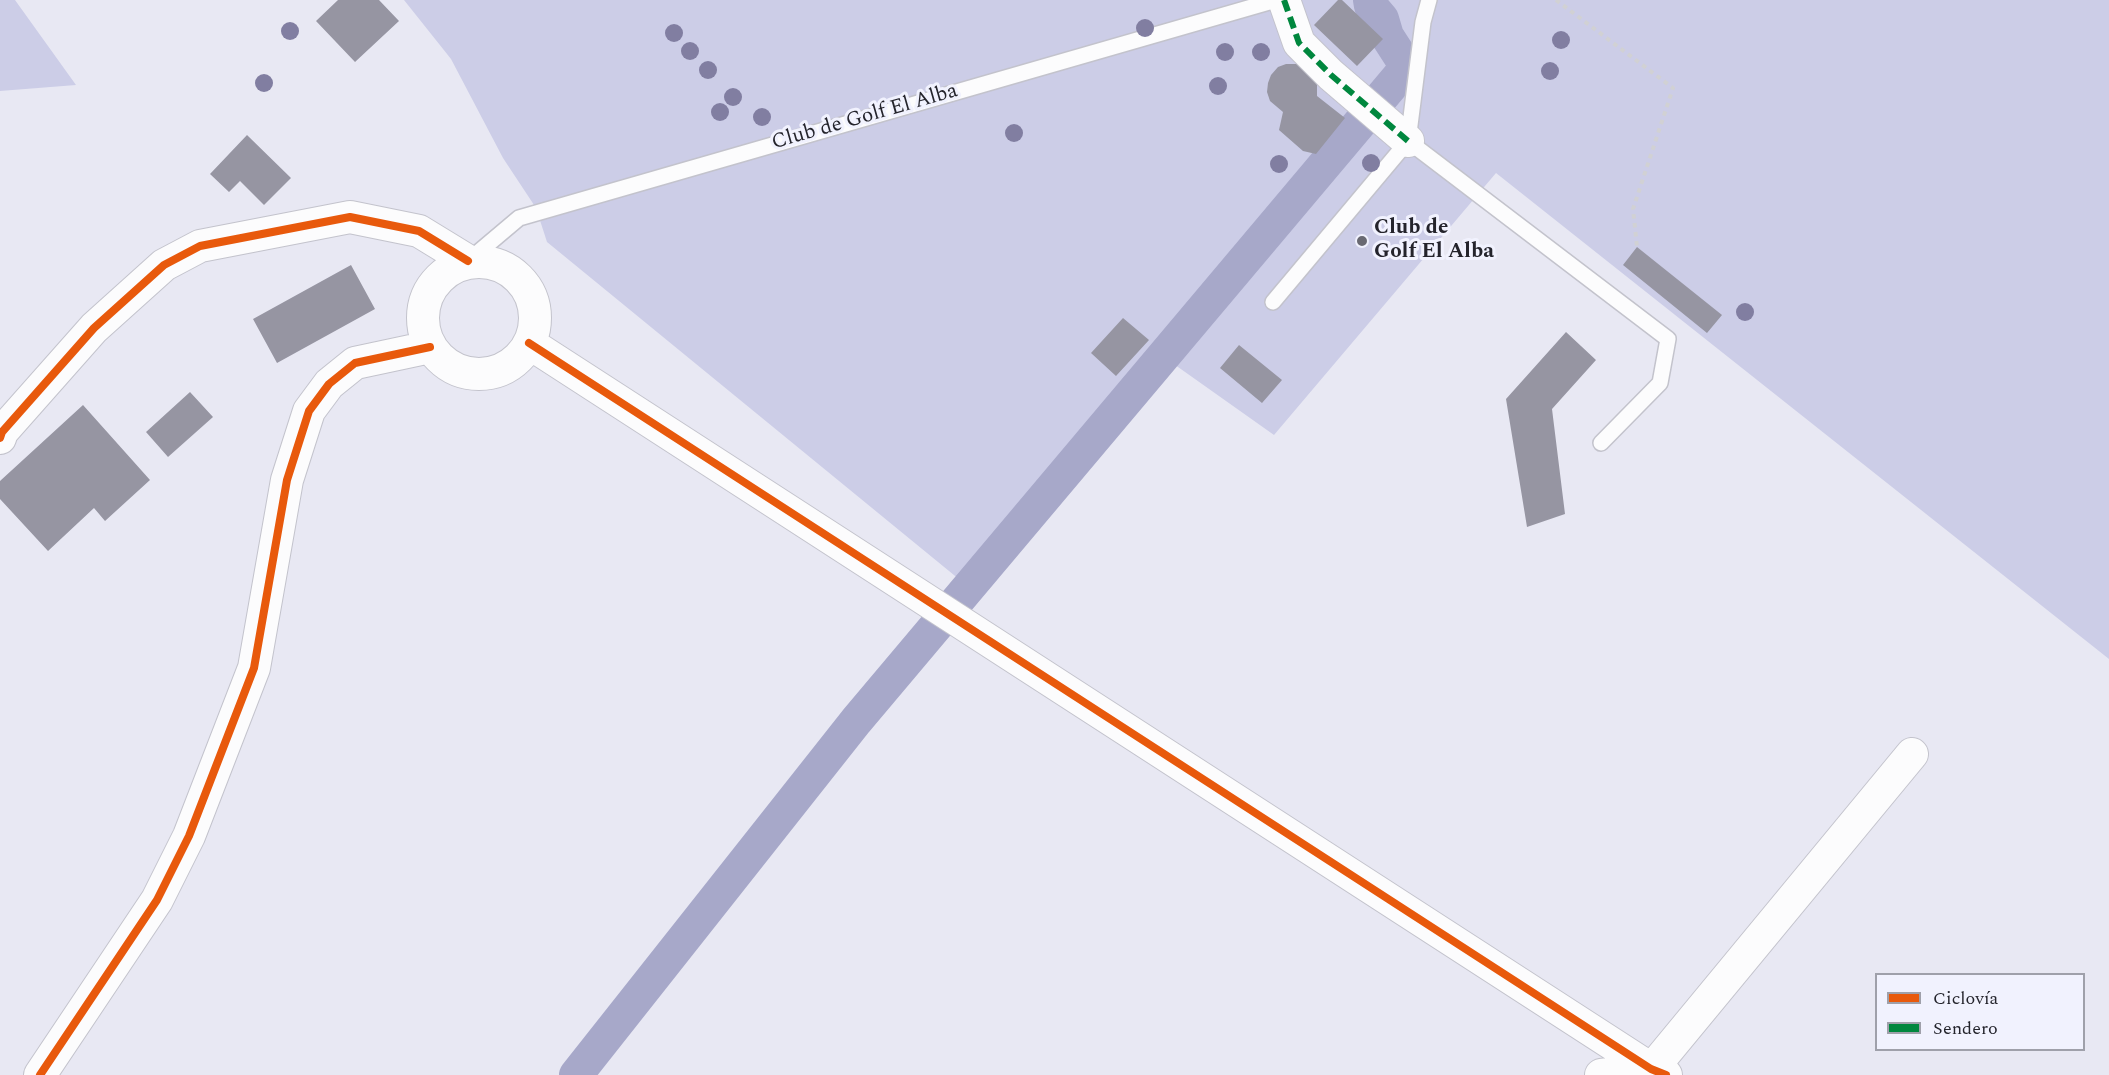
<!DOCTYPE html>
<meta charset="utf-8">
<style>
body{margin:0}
#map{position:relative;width:2109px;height:1075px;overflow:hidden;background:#e8e8f3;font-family:Spectral,serif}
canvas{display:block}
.legend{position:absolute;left:1875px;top:973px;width:210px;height:78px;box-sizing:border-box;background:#f1f2fe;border:2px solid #9fa0aa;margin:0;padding:8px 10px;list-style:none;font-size:18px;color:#24242c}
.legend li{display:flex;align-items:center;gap:12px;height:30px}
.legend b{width:30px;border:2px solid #9fa0aa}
</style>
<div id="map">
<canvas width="2109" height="1075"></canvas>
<ul class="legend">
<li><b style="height:8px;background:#e8590c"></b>Ciclovía</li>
<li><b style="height:8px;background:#00873e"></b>Sendero</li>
</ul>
</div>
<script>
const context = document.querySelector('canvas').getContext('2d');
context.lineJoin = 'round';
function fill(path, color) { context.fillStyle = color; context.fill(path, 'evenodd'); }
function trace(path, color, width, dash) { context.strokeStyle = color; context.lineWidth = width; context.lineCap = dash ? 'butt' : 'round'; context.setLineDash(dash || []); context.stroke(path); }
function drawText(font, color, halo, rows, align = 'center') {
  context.font = font + ' Spectral,serif'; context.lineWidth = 6; context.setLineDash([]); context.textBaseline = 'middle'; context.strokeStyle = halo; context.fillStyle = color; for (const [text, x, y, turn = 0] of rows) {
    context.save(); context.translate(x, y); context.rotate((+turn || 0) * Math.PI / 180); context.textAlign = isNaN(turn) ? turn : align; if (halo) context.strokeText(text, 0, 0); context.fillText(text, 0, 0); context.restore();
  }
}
fill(new Path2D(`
 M0 0H15L76 85 0 91Z
 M404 0H2109V659L1496 173 1274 435 1154 350 960 580 547 242 536 208 503 158 451 59Z`), '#cccde7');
trace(new Path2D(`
 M576 1075 856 721 1407 67 1387 36 1382 19 1371 6 1370 0`), '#a7a8c9', 34);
fill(new Path2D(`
 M338 0H379L399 21 355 62 316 21Z
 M1338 0H1342L1383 39 1357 66 1314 25Z
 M1286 64H1299L1315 76 1317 85V96L1345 118 1316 154 1303 151 1279 130 1283 112 1270 101 1267 92 1268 83 1271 75 1278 67Z
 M247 135 291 178 264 205 240 181 229 192 210 174Z
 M1637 247 1722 315 1707 333 1623 265Z
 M351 265 375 309 277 363 253 319Z
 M1123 318 1149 340 1116 376 1091 353Z
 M1566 332 1596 360 1552 409 1565 514 1527 527 1506 399Z
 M1239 345 1282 380 1262 403 1220 368Z
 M190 392 213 417 168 457 146 432Z
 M83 405 150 480 105 521 94 508 48 551 0 499V481Z`), '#9695a2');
const lane = new Path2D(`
 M1408 141 1668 339 1660 383 1601 443
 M468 261 519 218 1276 0
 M1273 302 1408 141 1423 22 1429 0`);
const street = new Path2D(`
 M1284 0 1299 43 1331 75 1408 141
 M423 318a56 56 0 1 1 112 0a56 56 0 1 1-112 0Z
 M529 343 1651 1069 1666 1075
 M0 438 2 432 94 328 164 265 200 246 350 217 419 231 468 261
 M40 1075 157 900 189 836 254 668 287 480 309 411 329 384 355 363 430 347
 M1601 1075 1651 1069
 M1647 1075 1912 754`);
trace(lane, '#c3c3cc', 18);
trace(street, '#c3c3cc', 34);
trace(new Path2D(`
 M1556 0 1673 88 1633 209 1637 247`), '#d1d1d4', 4, [4.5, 4.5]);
trace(lane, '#fcfcfd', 15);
trace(street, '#fcfcfd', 32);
trace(new Path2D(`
 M1284 0 1299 43 1331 75 1408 141`), '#00873e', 6, [12, 6]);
trace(new Path2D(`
 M529 343 1651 1069 1666 1075
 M0 438 2 432 94 328 164 265 200 246 350 217 419 231 468 261
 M40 1075 157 900 189 836 254 668 287 480 309 411 329 384 355 363 430 347`), '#e8590c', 8);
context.fillStyle = '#817ea1';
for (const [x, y] of [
 [1145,28],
 [290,31],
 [674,33],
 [1561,40],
 [690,51],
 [1225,52],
 [1261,52],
 [708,70],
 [1550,71],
 [264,83],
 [1218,86],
 [733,97],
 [720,112],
 [762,117],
 [1014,133],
 [1371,163],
 [1279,164],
 [1745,312]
]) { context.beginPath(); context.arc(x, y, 9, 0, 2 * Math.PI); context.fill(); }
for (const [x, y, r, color] of [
 [1362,241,6,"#696972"]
]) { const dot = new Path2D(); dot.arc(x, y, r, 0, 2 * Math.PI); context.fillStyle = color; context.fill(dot); trace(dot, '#f1f2fe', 2); }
drawText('21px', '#24242c', '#f1f2fe', [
 ["Club de Golf El Alba",865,118,-16]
]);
drawText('bold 21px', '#24242c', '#f1f2fe', [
 ["Club de",1374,229],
 ["Golf El Alba",1374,253]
], 'left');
</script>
